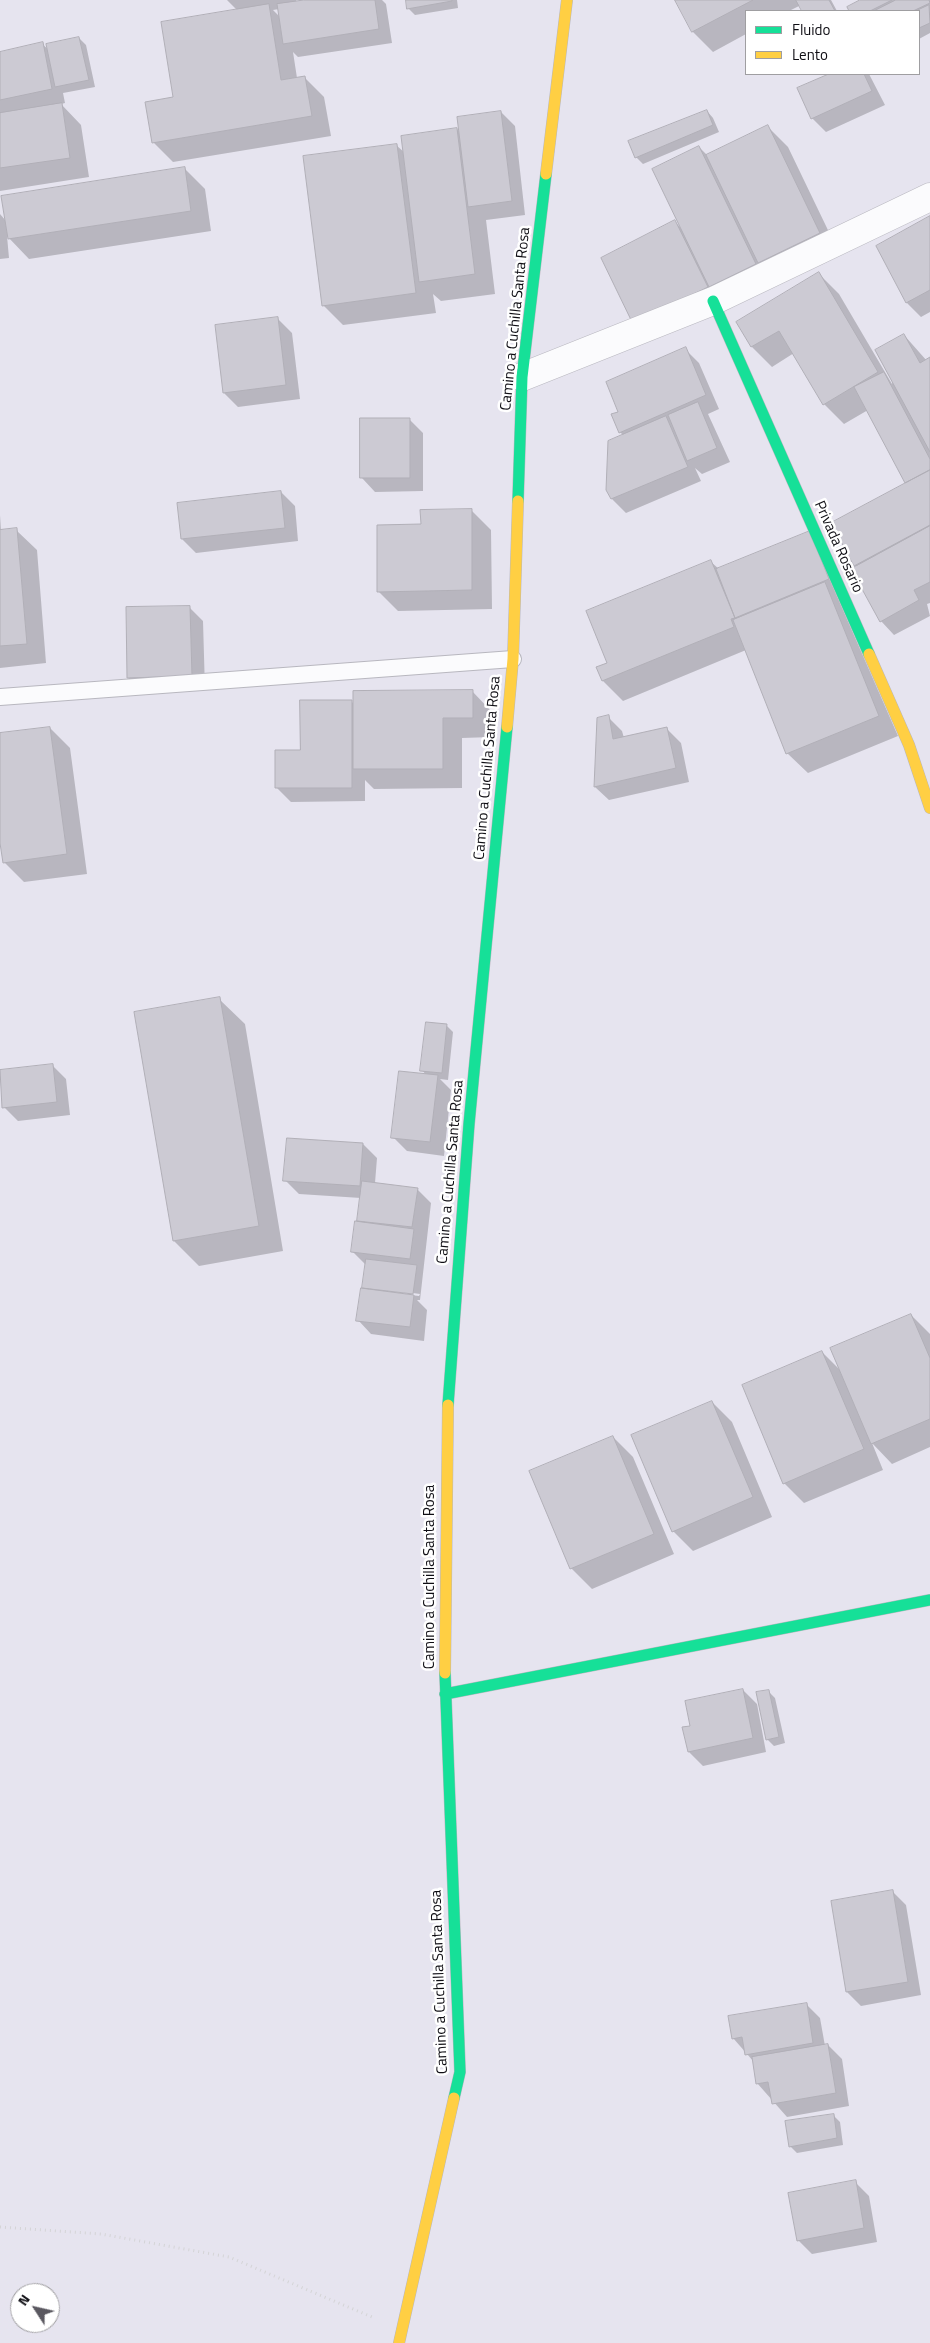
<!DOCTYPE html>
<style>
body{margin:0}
#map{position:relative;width:930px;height:2343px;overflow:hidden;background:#e6e4ef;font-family:"Titillium Web",sans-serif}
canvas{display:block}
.legend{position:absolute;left:745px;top:10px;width:175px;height:65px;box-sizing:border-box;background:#fff;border:1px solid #9f9ea1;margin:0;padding:6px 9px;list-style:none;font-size:15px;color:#0e0d13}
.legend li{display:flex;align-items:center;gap:10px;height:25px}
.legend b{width:25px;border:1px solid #9f9ea1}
.north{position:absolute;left:10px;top:2283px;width:50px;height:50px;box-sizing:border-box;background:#fff;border:1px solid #9f9ea1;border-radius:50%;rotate:305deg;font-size:14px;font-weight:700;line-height:20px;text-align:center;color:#0e0d13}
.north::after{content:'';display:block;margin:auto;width:18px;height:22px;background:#5a5860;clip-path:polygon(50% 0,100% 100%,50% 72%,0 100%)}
</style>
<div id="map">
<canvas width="930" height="2343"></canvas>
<ul class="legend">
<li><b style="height:6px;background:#16e098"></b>Fluido</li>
<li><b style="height:6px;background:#ffcf43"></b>Lento</li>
</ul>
<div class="north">N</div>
</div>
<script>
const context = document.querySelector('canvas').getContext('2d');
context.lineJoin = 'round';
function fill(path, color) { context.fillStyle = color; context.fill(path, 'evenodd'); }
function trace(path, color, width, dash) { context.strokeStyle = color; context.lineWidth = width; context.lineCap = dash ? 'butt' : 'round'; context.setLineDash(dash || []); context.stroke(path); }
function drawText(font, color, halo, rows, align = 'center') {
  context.font = font + ' "Titillium Web",sans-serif'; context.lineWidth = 5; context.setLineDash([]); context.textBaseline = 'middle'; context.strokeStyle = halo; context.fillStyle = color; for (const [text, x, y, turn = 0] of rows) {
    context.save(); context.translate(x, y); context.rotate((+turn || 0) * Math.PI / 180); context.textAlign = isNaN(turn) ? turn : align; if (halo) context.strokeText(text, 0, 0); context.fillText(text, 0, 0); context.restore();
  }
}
fill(new Path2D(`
 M227 0H296L297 2 312 0H382L386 4 392 43 298 57 293 52 297 78 304 77 324 97 331 136 173 162 153 142 174 98 237 10ZM279 9 280 17 273 10Z
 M407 0H457L458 8 415 15 408 8Z
 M676 0H831L837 11H804L801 5 789 11H746V34L713 52 693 32Z
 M862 0H930V33L919 39V11H850L848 7Z
 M79 38 86 45 95 87 63 93 65 103 61 104 81 125 89 177 0 191V53L42 44 49 50Z
 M832 74H869L885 105 826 132 812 118 799 89Z
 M707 111 713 118 719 132 643 164 636 157Z
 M501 112 515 126 525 215 486 220 495 294 441 301 433 294 436 313 343 325 323 305 396 145 405 153 457 129 461 134Z
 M768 127 788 147 839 253 648 337 675 222 682 229 699 147 708 156Z
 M185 169 205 189 211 231 29 259 7 236 9 258 0 259V214L6 221Z
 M930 218V312L921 317 907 303 877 247Z
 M819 274 839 294 892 384 904 335 927 361 930 359V603L927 604 930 616 894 635 881 621 855 565 907 484 868 410 844 424 824 404 794 353 772 367 752 347 738 322Z
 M278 319 292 333 300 399 238 407 224 393Z
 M685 349 699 363 719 409 708 414 730 462 702 474 695 468 701 481 626 513 612 499 607 489 623 435 620 432V412Z
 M409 419 423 433V491L375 492 362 478Z
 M281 492 295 506 298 541 196 553 182 539Z
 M471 510 491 530 492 609 398 611 378 591 422 526Z
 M0 515 1 531 16 530 37 550 46 663 0 668Z
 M809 532 898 736 808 773 787 753 746 650 623 701 603 681 598 668 608 664 711 562 719 569Z
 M189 607 203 621 205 690 142 692 128 678Z
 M472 691 492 712V737L462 738V788L374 789 365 780V801L291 802 277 788 302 752 351 701 354 704Z
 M608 717 622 731 624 738 667 729 681 743 689 782 609 800 595 787Z
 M50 728 70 748 87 874 24 882 4 862 0 834V735Z
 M219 999 245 1024 283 1251 199 1266 174 1241Z
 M446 1025 453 1032 448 1080 440 1079 451 1090 444 1156 407 1151 393 1137 426 1075 422 1070Z
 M52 1065 66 1079 70 1115 18 1121 4 1107 0 1071Z
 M363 1144 377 1158 375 1183 417 1189 431 1203 420 1300H417L427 1310 424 1341 371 1334 358 1320 366 1290 363 1287 366 1265 352 1251 361 1198 299 1194 285 1180ZM369 1287 420 1294 419 1296 369 1290Z
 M911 1315 930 1334V1447L892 1464 872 1443 883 1470 804 1503 784 1483 822 1352 842 1372Z
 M712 1402 732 1422 772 1517 693 1551 673 1531Z
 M613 1437 633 1457 674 1554 592 1589 572 1569 531 1472Z
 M743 1690 757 1704 766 1752 703 1766 689 1752 692 1727Z
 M768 1691 775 1698 785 1743 774 1746 767 1739Z
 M892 1891 906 1905 921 1995 861 2006 847 1992Z
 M806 2004 820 2018 825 2046 828 2045 842 2059 849 2106 787 2117 757 2083 754 2062 733 2038Z
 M833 2115 840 2122 843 2145 797 2153 790 2146Z
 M855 2182 869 2196 877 2242 812 2254 798 2240Z`), '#0003');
const building = new Path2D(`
 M304 0H375L379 29 283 44 277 4Z
 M406 0H452V1L407 9Z
 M675 0H753L692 32Z
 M796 0H829L835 11H802Z
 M860 0H892L870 11H849L847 7Z
 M896 0H929L930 3 913 11H874Z
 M269 4 281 80 305 76 312 116 152 143 145 102 173 97 161 22Z
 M929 5 930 23 919 28V11H916Z
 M79 37 89 80 55 87 46 44Z
 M43 42 52 89 0 100V52Z
 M829 74H864L872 91 811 119 797 88Z
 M62 103 70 158 0 168V113Z
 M707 110 713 125 635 158 628 141Z
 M501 111 512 201 468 207 457 117Z
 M768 125 820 233 758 263 706 155Z
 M457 128 475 274 419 282 401 136Z
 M397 144 416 293 322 306 303 156Z
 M699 146 756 264 709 287 652 169Z
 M185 167 191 211 8 239 1 196Z
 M930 216V290L906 303 876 246Z
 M675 220 708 287 633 324 601 258Z
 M819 272 878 372 823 405 779 331 751 347 736 322Z
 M278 317 286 385 223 393 215 325Z
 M904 334 920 363 930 357V452L875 350Z
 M686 347 706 395 619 433 611 414 618 412 606 382Z
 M884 372 930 459V470L905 483 854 387Z
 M698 402 717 448 687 461 668 415Z
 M666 416 688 467 611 499 606 490 608 441Z
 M360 418H410V478H360Z
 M930 470V525L854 566 831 523Z
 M281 491 285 528 181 539 177 503Z
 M472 509V590L377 592V525L421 524 420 510Z
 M930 526V582L914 590 919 600 880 622 851 569Z
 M17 528 27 644 0 646V530Z
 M810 531 829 579 735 618 716 569Z
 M711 560 735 618 731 619 734 627 602 681 596 667 607 663 586 611Z
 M825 582 879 716 786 754 733 620Z
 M190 606 192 676 127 678 126 607Z
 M473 690V718H443V769H353V691Z
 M300 700H352V788H275V750H300Z
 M609 715 613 739 667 727 676 768 594 787 597 718Z
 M50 727 67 854 3 863 0 843V733Z
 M220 997 259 1226 173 1241 134 1012Z
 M426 1022 447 1024 442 1073 420 1071Z
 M53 1064 57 1102 2 1108 0 1070Z
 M399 1071 438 1075 430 1142 391 1138Z
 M287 1138 363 1143 360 1186 283 1181Z
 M362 1181 418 1188 412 1227 357 1221Z
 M355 1221 414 1229 410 1259 351 1252Z
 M366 1259 417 1265 413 1294 362 1288Z
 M361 1288 414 1295 410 1327 356 1321Z
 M911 1314 930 1358V1419L871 1444 830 1348Z
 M822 1351 864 1449 783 1484 742 1385Z
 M712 1401 753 1497 672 1532 631 1435Z
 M613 1436 654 1534 570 1569 529 1471Z
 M743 1689 753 1738 688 1752 682 1727 690 1726 685 1701Z
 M769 1690 779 1737 766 1740 756 1692Z
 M893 1890 908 1982 846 1992 831 1901Z
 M807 2003 813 2043 745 2055 742 2037 732 2039 728 2016Z
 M828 2044 836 2093 772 2104 768 2082 756 2084 752 2057Z
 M834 2114 837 2138 789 2147 785 2121Z
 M856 2180 864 2228 797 2241 788 2193Z`);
fill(building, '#cccad3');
trace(building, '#b1afb7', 1);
const lane = new Path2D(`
 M0 697 513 659`);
const street = new Path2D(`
 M522 377 713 301 930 197`);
const fast = new Path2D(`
 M713 301 869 654
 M518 501 522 377 546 174
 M448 1405 469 1124 507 727
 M445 1673 460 2072 454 2098
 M445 1694 930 1600`);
const slow = new Path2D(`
 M546 174 567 0
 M869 654 909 745 930 808
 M507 727 513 659 518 501
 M445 1673 448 1405
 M399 2343 454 2098`);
trace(lane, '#b8b7bf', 18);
trace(street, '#b8b7bf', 29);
trace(fast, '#b8b7bf', 12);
trace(slow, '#b8b7bf', 12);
trace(new Path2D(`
 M0 2227 101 2234 229 2257 372 2317`), '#d4d4d6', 3, [1, 4]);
trace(lane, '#fbfbfd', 16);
trace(street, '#fbfbfd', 28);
trace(fast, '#16e098', 11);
trace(slow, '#ffcf43', 11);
drawText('15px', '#0e0d13', '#fff', [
 ["Camino a Cuchilla Santa Rosa",516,319,-84],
 ["Privada Rosario",838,547,66],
 ["Camino a Cuchilla Santa Rosa",488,768,-85],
 ["Camino a Cuchilla Santa Rosa",451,1172,-85],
 ["Camino a Cuchilla Santa Rosa",430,1577,-90],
 ["Camino a Cuchilla Santa Rosa",440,1982,-92]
]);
</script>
